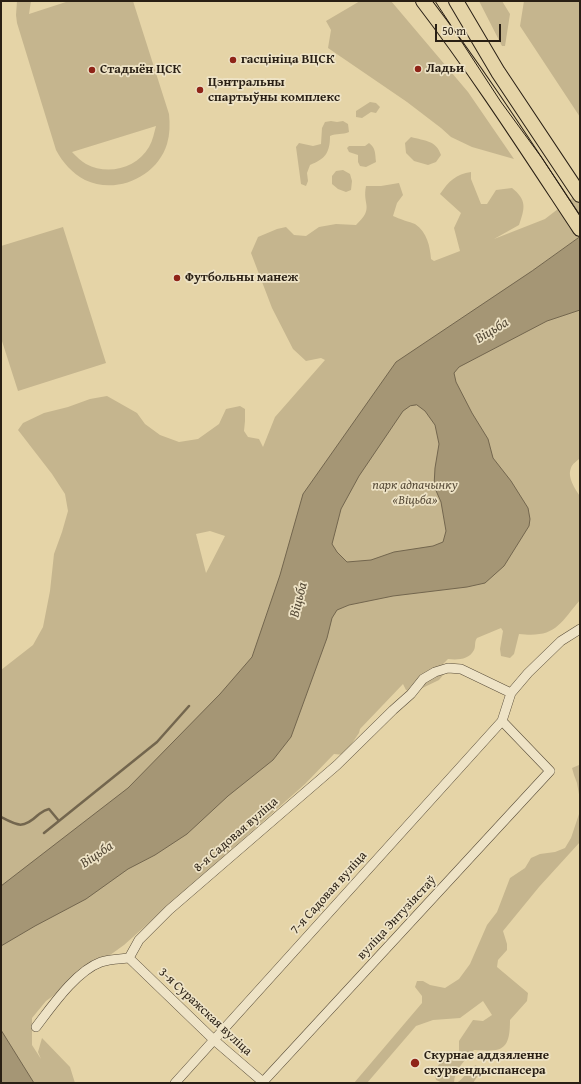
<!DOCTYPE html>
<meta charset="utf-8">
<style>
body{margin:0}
#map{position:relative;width:581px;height:1084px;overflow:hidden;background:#e5d4a7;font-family:"Gentium Book Plus",serif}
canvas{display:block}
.frame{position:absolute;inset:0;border:2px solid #291f14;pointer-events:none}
.scale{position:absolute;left:435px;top:24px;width:66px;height:18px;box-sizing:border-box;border:2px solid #291f14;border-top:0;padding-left:5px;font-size:12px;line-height:14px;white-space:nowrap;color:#291f14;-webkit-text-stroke:3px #eee3c6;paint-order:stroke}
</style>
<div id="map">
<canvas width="581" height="1084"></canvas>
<div class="frame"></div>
<div class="scale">50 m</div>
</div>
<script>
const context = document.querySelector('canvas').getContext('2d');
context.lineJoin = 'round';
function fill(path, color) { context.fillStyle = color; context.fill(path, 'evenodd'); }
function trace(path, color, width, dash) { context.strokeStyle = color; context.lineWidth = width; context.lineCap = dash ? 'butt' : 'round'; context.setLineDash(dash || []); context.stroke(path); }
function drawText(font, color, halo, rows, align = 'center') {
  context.font = font + ' "Gentium Book Plus",serif'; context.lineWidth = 3.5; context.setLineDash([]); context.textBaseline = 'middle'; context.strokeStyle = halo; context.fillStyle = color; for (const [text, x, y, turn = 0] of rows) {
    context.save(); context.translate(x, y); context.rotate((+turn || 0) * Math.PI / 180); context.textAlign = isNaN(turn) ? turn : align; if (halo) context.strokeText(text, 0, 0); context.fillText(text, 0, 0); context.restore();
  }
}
fill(new Path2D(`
 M17 1H31L29 14 69 1H133L169 114C170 124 170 134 167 144 157 177 116 195 85 180 72 173 63 163 56 150L17 23 16 15ZM156 126C154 133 153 140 149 147 137 168 108 176 86 164 81 161 76 156 72 152Z
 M360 1H391L468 92 514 159 472 147 451 137 441 128 407 102 328 48 331 30 326 21Z
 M479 1H502L510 14 505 46H502Z
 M524 1H580V117L520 26Z
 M370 102 376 103 380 107 376 113 371 112 362 118 356 117V111Z
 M331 121 337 122 343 121 348 124 349 132C342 135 337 133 330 136 330 153 325 159 310 165L307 173 308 181 306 186 301 184 296 147 299 143 313 146 321 144 322 128 325 122Z
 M411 137C425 141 436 140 441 155L436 162 428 165 414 161 406 153 405 143Z
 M369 143C376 148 375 154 376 162L366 167 360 166 358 162V155L349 152 347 148 349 146H365Z
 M343 170 350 174 352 181 351 190 346 192 338 189 332 184V176L336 171Z
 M471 172V179L481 204H487L496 190 512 188C527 200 525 208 519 225L494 239 545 219 580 192V458C577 461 572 464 571 468 567 477 575 489 580 496V600C559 625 555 638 519 634L514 654 510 658 501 656 500 649 503 631 501 628 477 638C474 642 476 646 474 650 469 660 457 660 448 659L443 664 444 674 439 680 414 692 406 690 403 684 360 729 359 733 344 755 334 754 305 784 124 945 46 1001 32 1018V1045L41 1059 38 1052 42 1038 70 1067 75 1083H1V670L33 645 43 627 50 591 54 554 62 532 68 511 65 494 52 474 18 430 23 423 44 413 68 407 90 399 107 396 137 413 145 424 160 435 179 442 198 439 219 424 226 409 240 406 245 409V421L244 431 248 437 259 439 263 447 275 417 325 360 321 358 306 361 293 349 272 308 251 253 258 237 277 229 286 227 294 235 306 236 319 227 336 224 356 225C375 207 362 206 366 186H381L399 183 403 195 397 203 393 216C399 219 410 222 415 224 427 232 430 246 431 259L434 261 460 251 454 228 461 213 440 194C449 181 456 174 471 172ZM210 531 225 536 206 573 196 534Z
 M63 227 106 363 18 391 1 338V246Z
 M579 765 580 766V842L539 887 503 931 507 944V950L498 960 497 967 528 993 527 1001 510 1020C510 1051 502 1052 474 1050 466 1059 454 1070 454 1083H443L436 1080 434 1070 445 1058 459 1053V1041L473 1020 483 1021 492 1015 483 1001 460 1018 433 1020 416 1026 367 1083H354L422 1003V996L415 987 417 981H423L430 985 445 988 459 979 470 964 487 925 497 912 510 878 525 868 531 858 540 854 555 852 565 848 571 838 579 814 580 800 577 783 574 775 572 768Z
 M476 1065 479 1074 473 1083H456C465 1079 467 1069 476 1065Z`), '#c5b58e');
const water = new Path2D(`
 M580 237V310L547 321 459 367 454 373 456 382 472 413 488 439 493 458 511 481 528 508 530 519 529 526 504 566 485 583 467 587 393 596 349 605 337 610 332 618 327 638 291 737 273 760 228 796 187 834 155 855 128 869 86 899 35 926 1 946V886L128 788 220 694 252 657 280 575 303 494 396 362 532 271ZM417 405 425 411 435 425 439 444 435 468 434 486 441 502 446 531 443 542 433 546 394 552 371 560 347 562 337 552 332 544 341 509 359 476 403 411 410 406Z
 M1 1030 34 1083H1Z`);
fill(water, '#a59675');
trace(water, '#73664e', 1);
trace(new Path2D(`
 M1 817C18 826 23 829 38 815 42 812 44 810 49 809L59 821
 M44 833 157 742 189 706`), '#73664e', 2.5);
const street = new Path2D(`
 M129 958 139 940 169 910 337 765 393 710 411 694 423 679 435 672 448 668 461 669 511 693
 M129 958 214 1040 264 1083
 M36 1027C52 1006 76 971 101 962 109 959 120 959 129 958
 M175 1083 502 721 511 693 528 673 561 641 580 629
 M262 1083 550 771 502 721`);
const primary = new Path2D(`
 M423 1C479 74 529 152 580 229
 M456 1 498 72 580 195`);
trace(street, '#584c39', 10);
trace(primary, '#291f14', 16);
trace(street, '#eee3c6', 9);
trace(primary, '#e5d4a7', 14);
trace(new Path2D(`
 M435 1 501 102 542 158 580 216`), '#291f14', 1);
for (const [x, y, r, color] of [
 [233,60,4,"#8f2418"],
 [418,69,4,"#8f2418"],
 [92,70,4,"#8f2418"],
 [200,90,4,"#8f2418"],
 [177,278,4,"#8f2418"],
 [415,1063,5,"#8f2418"]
]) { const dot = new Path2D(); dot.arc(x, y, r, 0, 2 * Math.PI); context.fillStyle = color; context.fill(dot); trace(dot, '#eee3c6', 1.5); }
drawText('bold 13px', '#291f14', '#eee3c6', [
 ["гасцініца ВЦСК",241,60],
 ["Ладьи",426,69],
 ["Стадыён ЦСК",100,70],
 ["Цэнтральны",208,83],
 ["спартыўны комплекс",208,98],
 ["Футбольны манеж",185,278],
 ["Скурнае аддзяленне",424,1056],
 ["скурвендыспансера",424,1071]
], 'left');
drawText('italic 13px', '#584c39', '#eee3c6', [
 ["парк адпачынку",415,486],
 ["«Віцьба»",415,501]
]);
drawText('13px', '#291f14', '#eee3c6', [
 ["8-я Садовая вуліца",236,835,-41],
 ["7-я Садовая вуліца",329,893,-48],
 ["вуліца Энтузіястаў",397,918,-47],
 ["3-я Суражская вуліца",205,1012,43]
]);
drawText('italic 14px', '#544936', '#eee3c6', [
 ["Віцьба",492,331,-31],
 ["Віцьба",299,600,-76],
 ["Віцьба",97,855,-34]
]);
</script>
